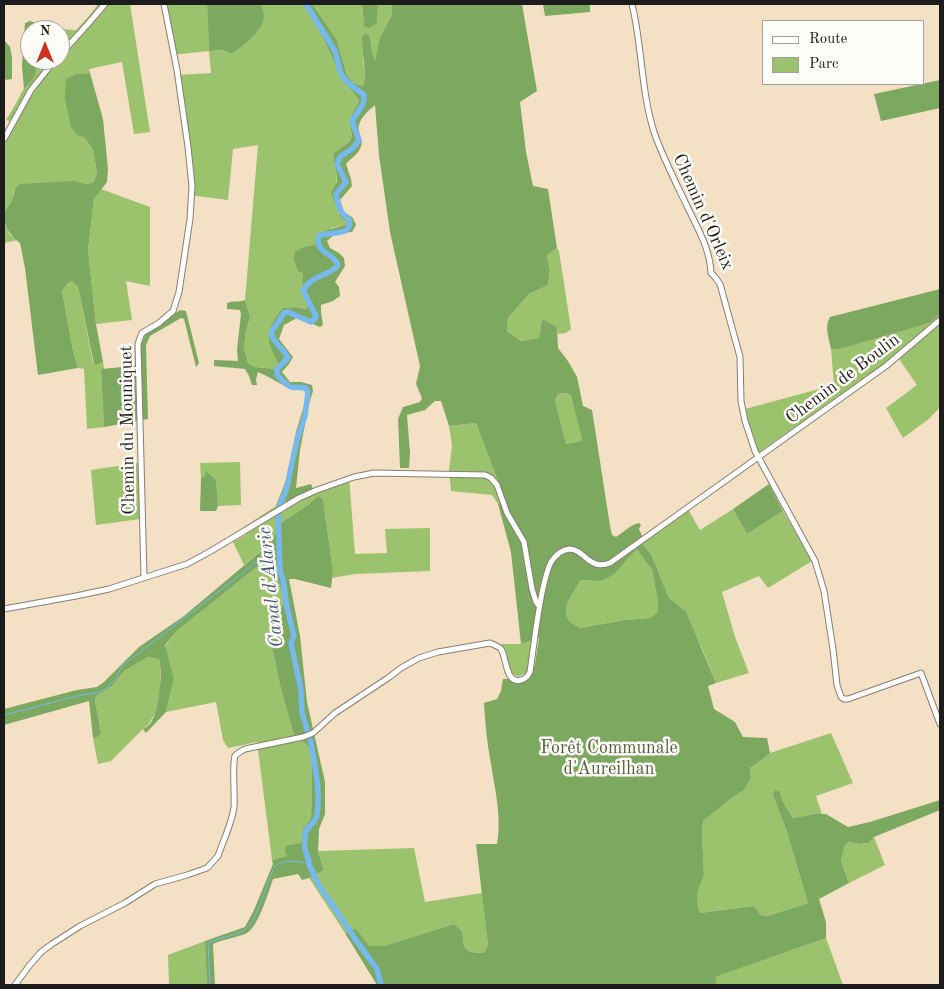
<!DOCTYPE html>
<meta charset="utf-8">
<style>
body{margin:0}
#map{position:relative;width:944px;height:989px;overflow:hidden;background:#f4e0c5;font-family:"Old Standard TT",serif}
canvas{display:block}
.frame{position:absolute;inset:0;border:5px solid #1c1c1c;pointer-events:none}
.legend{position:absolute;left:762px;top:20px;width:162px;height:65px;box-sizing:border-box;background:#fdfcf7;border:1px solid #a3a29f;margin:0;padding:6px 9px;list-style:none;font-size:15px;color:#1c1c1c}
.legend li{display:flex;align-items:center;gap:10px;height:25px}
.legend b{width:25px;border:1px solid #a3a29f}
.north{position:absolute;left:20px;top:20px;width:50px;height:50px;box-sizing:border-box;background:#fdfcf7;border:1px solid #a3a29f;border-radius:50%;rotate:0deg;font-size:14px;font-weight:700;line-height:20px;text-align:center;color:#1c1c1c}
.north::after{content:'';display:block;margin:auto;width:18px;height:22px;background:#c8321e;clip-path:polygon(50% 0,100% 100%,50% 72%,0 100%)}
</style>
<div id="map">
<canvas width="944" height="989"></canvas>
<div class="frame"></div>
<ul class="legend">
<li><b style="height:6px;background:#fff"></b>Route</li>
<li><b style="height:14px;background:#9bc26d"></b>Parc</li>
</ul>
<div class="north">N</div>
</div>
<script>
const context = document.querySelector('canvas').getContext('2d');
context.lineJoin = 'round';
function fill(path, color) { context.fillStyle = color; context.fill(path, 'evenodd'); }
function trace(path, color, width, dash) { context.strokeStyle = color; context.lineWidth = width; context.lineCap = dash ? 'butt' : 'round'; context.setLineDash(dash || []); context.stroke(path); }
function drawText(font, color, halo, rows, align = 'center') {
  context.font = font + ' "Old Standard TT",serif'; context.lineWidth = 5; context.setLineDash([]); context.textBaseline = 'middle'; context.strokeStyle = halo; context.fillStyle = color; for (const [text, x, y, turn = 0] of rows) {
    context.save(); context.translate(x, y); context.rotate((+turn || 0) * Math.PI / 180); context.textAlign = isNaN(turn) ? turn : align; if (halo) context.strokeText(text, 0, 0); context.fillText(text, 0, 0); context.restore();
  }
}
fill(new Path2D(`
 M98 4H130L150 132 134 134 122 62 89 69 90 73 76 74 84 137 93 150 97 172 94 182 87 184 75 181 14 190 13 199 5 211V225L10 235 17 240 4 243V133L11 122 6 120C12 111 17 101 22 92 31 77 37 81 36 60H60V30H37V28L76 30 89 16Z
 M163 4H207L209 51 223 50 231 54 264 17 261 4H305L319 29 343 81 354 93 359 101 349 120 352 135 350 141 343 146 334 153V164L337 174 335 202 339 214 347 221V224L332 228 317 244 304 247 302 292 308 306 307 309 295 307 283 308 275 355 278 365 274 369 255 367 248 363 244 348 246 331 250 317 245 300 258 145 233 149 228 200 189 195 188 161 176 75 211 73 209 51 172 55Z
 M312 4H362L364 26 377 23 378 4H392V15L380 37 375 62 372 51 370 37 363 59 365 77 363 86 353 83 347 75 336 38Z
 M101 189 150 207V286L126 281 132 320 96 324 88 250 94 199Z
 M557 248 559 251 571 329 566 333 558 334 557 327 542 320 539 338 521 341 507 331 508 318 529 294 548 285 550 271 547 255Z
 M72 281 78 285 93 364 103 362 104 369 101 370 104 427 87 429 84 369 78 368 73 351 62 291 67 284Z
 M940 314V407L930 418 903 438 886 408 917 385 899 359 891 365 888 361 758 453 750 434 745 409 834 385 831 349H840L930 323Z
 M567 393 571 396 583 439 581 441 566 444 555 400 558 394Z
 M476 423 504 497 498 504 492 495 451 491 449 470 452 445 449 426Z
 M240 462 241 505 218 506 216 480 205 476 201 478 200 463Z
 M138 463 140 519 96 525 91 470Z
 M349 477 355 554 387 553 385 529 430 528V571L355 574 332 578 333 571 323 499 318 496 308 505 279 524 272 542 244 565 233 542 246 535 244 527 276 506 313 489Z
 M686 506 700 530 733 509 747 534 783 511 812 561 768 588 759 576 722 592 735 637 749 673 716 683 701 646 669 598 651 554 642 543V536Z
 M637 548 652 570 658 602V612L650 618 625 620 580 628 570 622 566 615 567 603 581 580 598 581Z
 M269 557 282 591 283 605 277 612 302 740 311 750 312 788 311 818 303 829 301 843 288 856 272 860 257 742 228 748 223 740 216 702 166 712 174 678 165 646 177 631Z
 M533 640 528 671C523 676 517 678 512 673L503 647 500 644H521Z
 M148 657 159 659 160 664V692L156 711 149 724 143 729 111 761 98 764 93 738 98 737 101 733 95 701 96 696 105 691 112 686 124 671Z
 M831 733 853 783 816 796 822 814H815L793 818 783 802 780 792 773 795 787 832 808 903 768 916 761 915 752 906 700 913 698 907 697 893 704 875 702 834 703 821 733 797 744 790 751 778 750 768 762 760 770 753Z
 M874 837 885 865 849 883 841 861 843 846 849 842 859 844 869 843Z
 M414 848 425 902 482 893 488 945 484 953 470 952 464 946 462 931 454 924 384 946 369 947 356 930 345 933 309 878 324 870 318 851Z
 M826 938 843 985H717L714 977Z
 M205 941 207 985H169L168 955Z`), '#9bc26d');
fill(new Path2D(`
 M207 4H261C262 7 264 12 264 16 263 31 243 46 231 54L223 50 209 51Z
 M305 4H312L336 38 347 75 353 83 363 86 365 77 362 38 365 33 370 37 372 51 375 61 380 37 392 15V4H522L537 91 520 102 526 152 533 186 548 189 557 248 547 255 550 271 548 285 529 294 508 318 507 331 521 341 539 338 542 319 557 327 558 348 568 361 577 377 583 406 592 410 610 526 612 535 616 537C624 532 630 525 639 523L641 525 639 529 642 536V543L651 554 669 598 686 612 716 683 708 686 714 709 735 722 743 737 767 738 770 753 762 760 750 768 751 778 744 790 733 797 703 821 702 834 704 875 697 893 698 907 700 913 753 906 761 915 768 916 808 903 787 832 773 795 775 790 780 792 783 802 793 818 815 814H826L848 827 870 822 940 800V810L874 837 869 843 859 844 849 842 844 846 841 861 849 883 819 899 826 922V938L715 977 717 985H377L345 933 356 929 369 946H384L454 924 462 931 464 946 470 952 484 953 488 945 476 844H497C502 817 495 790 491 764 487 743 485 723 484 703L497 699 501 691 503 679H508L514 682 531 674 535 664 539 638 521 644 511 552 498 504 504 497 476 423 449 426 441 401H435L425 410 407 415 410 453 409 468H400L398 419 403 407 420 402 422 398 416 384 420 366 390 232 379 155 375 105C368 111 357 120 359 131 360 136 363 141 361 146 360 153 350 159 346 164L351 179 352 186 340 200 344 212 353 218 356 225 352 232 335 234 327 241 330 248 339 253 344 258 345 266 335 282 339 287 340 296 333 301 321 305V312L323 325 320 327 297 318 284 325 279 339 293 357 289 364 282 372 290 382H301L312 385 313 391 309 404 300 450 296 488 311 484 313 489 276 506 286 480 296 432 305 402V391L299 389 294 390C281 385 270 377 258 372L256 379 257 385H252L249 376 245 369 214 366V360L238 361 237 350 241 314 240 310 227 309V303C233 300 239 303 245 300L250 317 246 331 244 348 248 363 255 367 274 369 278 364C276 358 272 352 270 345 266 331 275 318 283 308L295 307 306 309 308 306C303 294 301 286 303 273L298 271 294 259 295 252 304 247 317 244 325 231 347 224V221L341 218 331 193 337 182V174L334 164V153L350 141 352 135 349 120 359 101 354 93 343 81 319 29ZM567 393 571 396 582 438 581 441 566 444 555 400 558 394ZM637 549 652 570 658 602V612L650 618 625 620 580 628 570 622 566 615 567 603 581 580C586 580 592 581 597 581 616 579 624 560 637 549Z
 M362 4H378L377 23 369 28 364 26Z
 M543 4H590V12L545 16Z
 M30 21 38 24 37 30H30V60H36C37 76 34 78 24 89L22 66 25 23Z
 M4 40 10 47 12 57V79L6 80 4 77Z
 M90 73 103 119 108 169 107 182 94 199 88 250 96 324 103 362 94 365 78 286 72 281 67 284 62 291 73 351 78 368 38 375 25 268 20 243C10 235 2 226 5 212 6 207 12 203 13 198 16 189 12 192 20 184L75 181 87 184 94 182 97 172 93 150 84 137 77 135 71 127 65 99 66 79 76 74Z
 M940 80V108L881 121 874 94Z
 M940 289V314L930 323 840 349H831C829 338 824 327 830 317Z
 M180 310 186 311 199 363 196 367 184 319 181 318 150 336 146 345 148 419 104 427 101 369 133 366 139 361 141 345 146 333Z
 M206 471 216 480 218 506 216 511H200L201 478 205 476Z
 M769 484 783 511 747 534 733 509Z
 M318 496 323 499 333 571 331 588 295 579H289L300 636 307 702 325 782V814L319 829 318 851 324 870 309 878 302 880 298 874 273 879C268 893 259 925 247 933 239 937 223 939 213 944L215 985H207L205 941 245 927 254 910 273 864 272 860 287 856 285 851 286 846 301 843 303 829 311 818 312 788 311 750 302 740 294 734 281 688 272 645 269 623 283 605 282 591 269 557 177 631 165 645 174 678 166 712 146 733 143 729C145 728 148 726 150 724 159 713 163 673 159 659L148 657 124 671 112 686 105 691 96 696 95 701 101 733 98 737 93 738 89 701 4 725V709L77 690 97 687 104 682 139 647 184 616 272 542 279 524 308 505Z`), '#7ca860');
trace(new Path2D(`
 M4 715 77 696 100 692 107 688 116 678 122 666 280 544
 M210 985 208 943C219 937 238 936 247 928 256 921 269 879 274 867 282 859 298 861 309 864`), '#77b9ec', 1);
trace(new Path2D(`
 M306 4 335 51 341 74 347 82 364 95C365 107 357 111 352 121L359 140 353 148 340 157 337 164 346 182 336 194C339 207 339 212 350 221 350 238 330 230 319 236 315 254 332 251 338 265 332 274 317 275 309 283 308 283 304 289 303 290L316 316 315 319 311 322 288 312 284 313 271 333C274 345 284 348 288 358L277 369V375C281 379 286 385 291 387 296 388 301 387 306 388L308 392 305 416 297 440 286 491 278 509 280 572 283 579 287 608 294 636 291 643 301 690 302 713 308 733 310 738C314 763 321 790 317 815 315 825 307 825 305 834 305 838 304 845 305 849 306 855 309 858 309 864L318 884 346 925 355 939 377 969 381 985`), '#77b9ec', 5.5);
const street = new Path2D(`
 M632 4C642 45 641 91 654 132 663 158 676 183 688 208 698 229 710 249 711 273L715 277 720 284 740 357 741 401 745 421 755 451 815 561 824 591 833 649 837 685 841 697 844 699H848L921 673 940 724
 M60 55 87 25 105 4
 M4 139 31 90 55 60
 M144 577 138 344 140 338 142 333 159 323 173 311 179 292 190 219 192 186 188 147 177 70 164 4
 M4 609 76 596 109 589 187 564 211 551 299 498 317 490 354 477 374 473 485 475 491 478 497 485 507 513 524 542 532 589 536 602 539 606
 M15 985 29 966 41 952 52 944 80 926 125 903 155 884 187 875 207 868 218 856C223 841 232 823 234 807 235 796 232 764 235 756 237 753 242 751 245 749L303 737 313 733 335 713 388 678 401 668 419 658 438 652 490 643C494 645 498 646 501 649 507 658 505 684 521 680 526 679 528 676 530 672 534 644 537 616 543 588 545 580 547 570 551 562 555 556 561 550 569 549 585 549 588 571 610 563L886 366 940 320`);
trace(street, '#887e70', 7);
trace(street, '#fff', 5);
drawText('18px', '#1c1c1c', '#fdfcf7', [
 ["Chemin d'Orleix",703,212,66],
 ["Chemin de Boulin",843,379,-37],
 ["Chemin du Mouniquet",128,430,-91]
]);
drawText('18px', '#4f5e3c', '#fdfcf7', [
 ["Forêt Communale",609,748],
 ["d'Aureilhan",609,769]
]);
drawText('italic 19px', '#405b6f', '#fdfcf7', [
 ["Canal d'Alaric",271,587,-96]
]);
</script>
